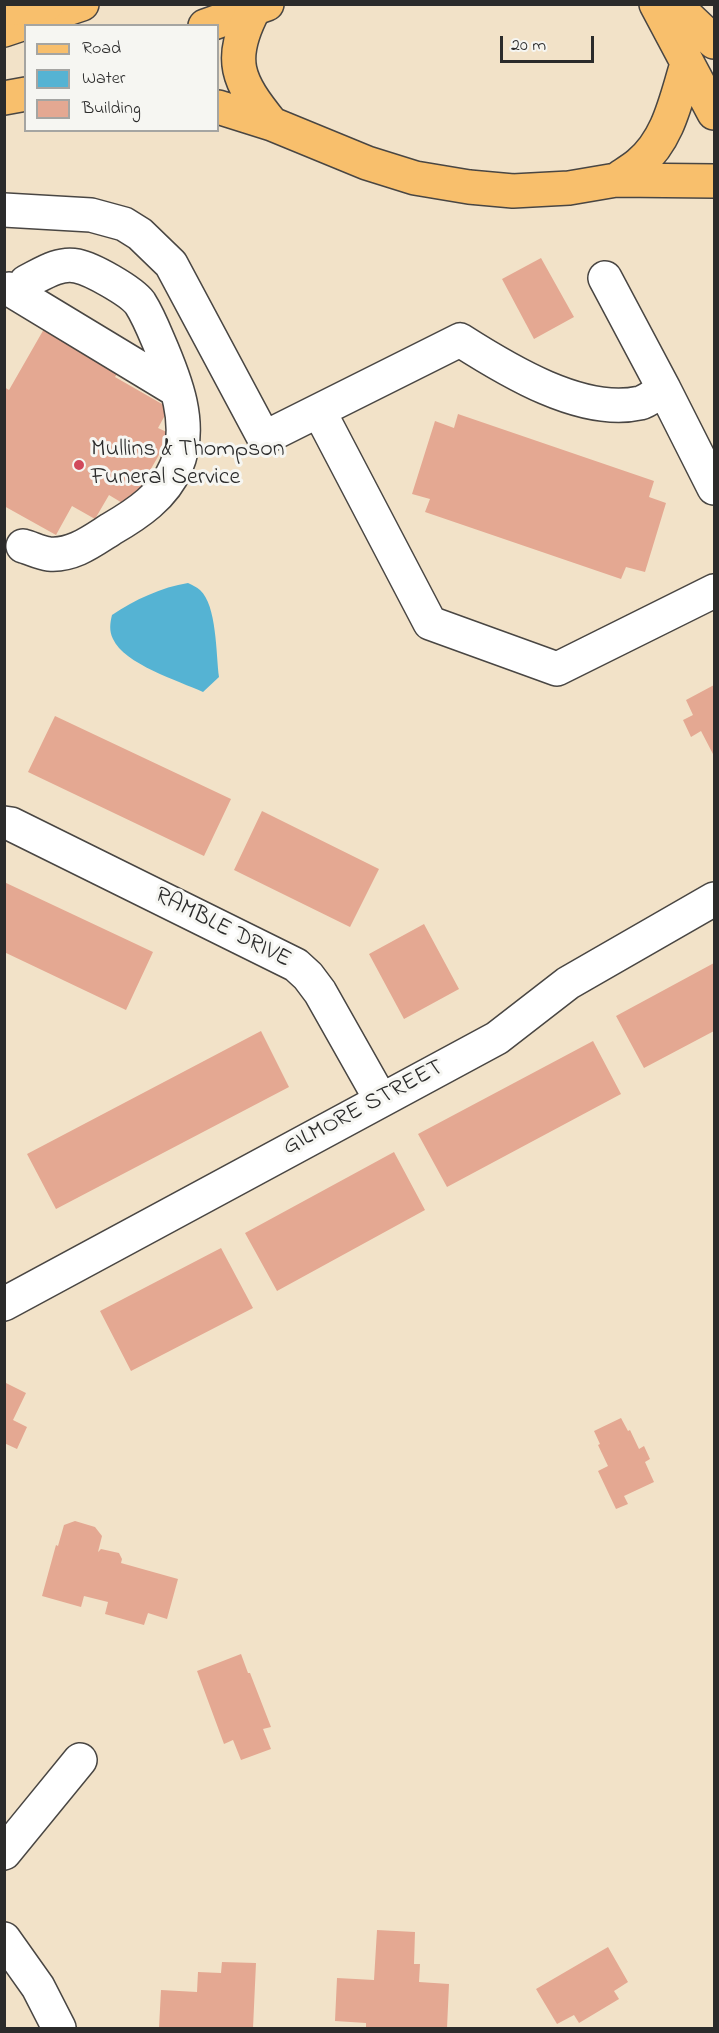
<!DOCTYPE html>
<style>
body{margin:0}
#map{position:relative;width:719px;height:2033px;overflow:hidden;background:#f2e2c8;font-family:"Indie Flower",sans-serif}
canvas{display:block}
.frame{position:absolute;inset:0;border:6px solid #2b2b2b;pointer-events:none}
.legend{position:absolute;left:24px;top:24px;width:195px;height:108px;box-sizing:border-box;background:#f6f6f2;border:2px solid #a5a5a2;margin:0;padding:8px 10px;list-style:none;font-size:18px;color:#2b2b2b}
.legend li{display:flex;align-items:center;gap:12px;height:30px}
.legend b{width:30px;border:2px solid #a5a5a2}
.scale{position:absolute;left:500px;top:36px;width:94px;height:27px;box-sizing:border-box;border:3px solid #2b2b2b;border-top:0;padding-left:8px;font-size:18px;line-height:21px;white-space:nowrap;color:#2b2b2b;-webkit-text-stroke:4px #f6f6f2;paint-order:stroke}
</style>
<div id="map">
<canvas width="719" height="2033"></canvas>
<div class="frame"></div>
<ul class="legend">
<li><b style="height:8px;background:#f8bf6c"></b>Road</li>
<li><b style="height:16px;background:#55b3d3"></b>Water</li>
<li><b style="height:16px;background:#e4a892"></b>Building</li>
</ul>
<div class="scale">20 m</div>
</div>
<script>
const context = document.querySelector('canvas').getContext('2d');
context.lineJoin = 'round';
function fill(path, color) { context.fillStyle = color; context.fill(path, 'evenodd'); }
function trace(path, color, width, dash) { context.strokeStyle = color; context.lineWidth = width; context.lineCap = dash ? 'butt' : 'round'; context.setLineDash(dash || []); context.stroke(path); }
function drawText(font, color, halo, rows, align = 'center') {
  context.font = font + ' "Indie Flower",sans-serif'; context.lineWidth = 6; context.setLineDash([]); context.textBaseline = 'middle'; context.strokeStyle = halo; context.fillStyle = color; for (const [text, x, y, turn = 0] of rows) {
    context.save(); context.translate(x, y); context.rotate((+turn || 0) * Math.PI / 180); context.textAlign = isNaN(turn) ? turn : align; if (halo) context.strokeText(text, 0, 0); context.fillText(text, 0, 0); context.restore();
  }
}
fill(new Path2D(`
 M188 583C192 585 197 587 200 590 217 605 216 655 219 677L203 692C179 681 124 664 113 639 109 631 110 623 112 615 134 600 162 587 188 583Z`), '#55b3d3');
fill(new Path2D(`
 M541 258 574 317 534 339 502 279Z
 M60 301 134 345 115 377 169 408 158 428 171 434 129 507 109 495 95 519 72 506 56 535 4 506V387L9 390Z
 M458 414 654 481 649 497 666 503 645 572 626 567 621 579 425 512 430 499 412 494 435 421 454 428Z
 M714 685V756L701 731 691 737 683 720 693 715 686 700Z
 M55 716 231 799 204 856 28 772Z
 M262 811 379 869 350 927 234 870Z
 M4 882 153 952 126 1010 4 952Z
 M424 924 459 989 404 1019 369 954Z
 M714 963V1031L644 1068 616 1016Z
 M261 1031 289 1087 56 1209 27 1154Z
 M593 1041 621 1094 447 1187 418 1134Z
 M394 1152 425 1210 277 1291 245 1233Z
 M221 1248 253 1308 131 1371 100 1311Z
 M4 1382 26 1393 13 1420 27 1427 17 1449 4 1443Z
 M621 1418 628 1431 630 1430 639 1449 644 1446 650 1459 645 1462 654 1482 624 1496 628 1504 616 1509 598 1471 608 1466 598 1445 600 1444 594 1431Z
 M75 1521 95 1527 102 1536 98 1552 101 1549 119 1553 122 1559 121 1563 178 1579 167 1619 148 1613 144 1625 105 1614 108 1602 84 1596 81 1607 42 1596 56 1545 58 1546 64 1525Z
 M241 1654 248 1673H250L271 1727 263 1729 271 1749 241 1760 233 1740 224 1744 197 1671Z
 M377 1930 415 1932 414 1964H420L419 1982 449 1984 447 2028H366V2023L335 2021 337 1978 374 1980Z
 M608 1947 628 1982 614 1991 619 1999 579 2023 574 2015 557 2024 536 1989Z
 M222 1962 256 1963 253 2028H159L161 1990 197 1992 198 1972 221 1973Z`), '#e4a892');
const minor = new Path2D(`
 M4 210 91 215 124 224 140 234 171 264 264 438 460 340C507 370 582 416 640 403 648 401 657 393 664 389L714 488
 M605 278 664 389
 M9 289 176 390
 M319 411 430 623 557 669 714 591
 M23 546C31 548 40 553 49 554 73 556 92 541 111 529 137 514 164 496 176 467 194 425 175 379 158 340 153 328 147 314 140 303 131 291 92 269 77 266 59 262 42 274 26 282
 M4 823 11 824 296 965 308 976 320 992 381 1100
 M4 1304 497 1038 568 983 714 899
 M4 1853 80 1760
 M4 1939 38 1987 59 2028`);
const major = new Path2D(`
 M205 26 267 4
 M4 30 82 4`);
const highway = new Path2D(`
 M656 4 714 113
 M674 4 714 42
 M4 9 47 4
 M254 9C227 60 237 81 272 124
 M4 98 26 94
 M218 107 272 124 367 163 415 178 469 187 513 191 569 188 616 180 714 181
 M616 180C623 175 632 170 639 164 669 139 676 99 687 64`);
trace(minor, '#494643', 36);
trace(major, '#494643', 36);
trace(highway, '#494643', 36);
trace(minor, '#fff', 33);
trace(major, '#f8bf6c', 33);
trace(highway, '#f8bf6c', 33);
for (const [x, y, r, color] of [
 [79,465,6,"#d1495b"]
]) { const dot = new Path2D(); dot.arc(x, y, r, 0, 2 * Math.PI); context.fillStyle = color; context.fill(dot); trace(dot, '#f6f6f2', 2); }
drawText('24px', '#2b2b2b', '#f6f6f2', [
 ["Mullins & Thompson",91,451],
 ["Funeral Service",91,479]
], 'left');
drawText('24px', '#2b2b2b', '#f6f6f2', [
 ["RAMBLE DRIVE",222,929,27],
 ["GILMORE STREET",364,1109,-28]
]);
</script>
